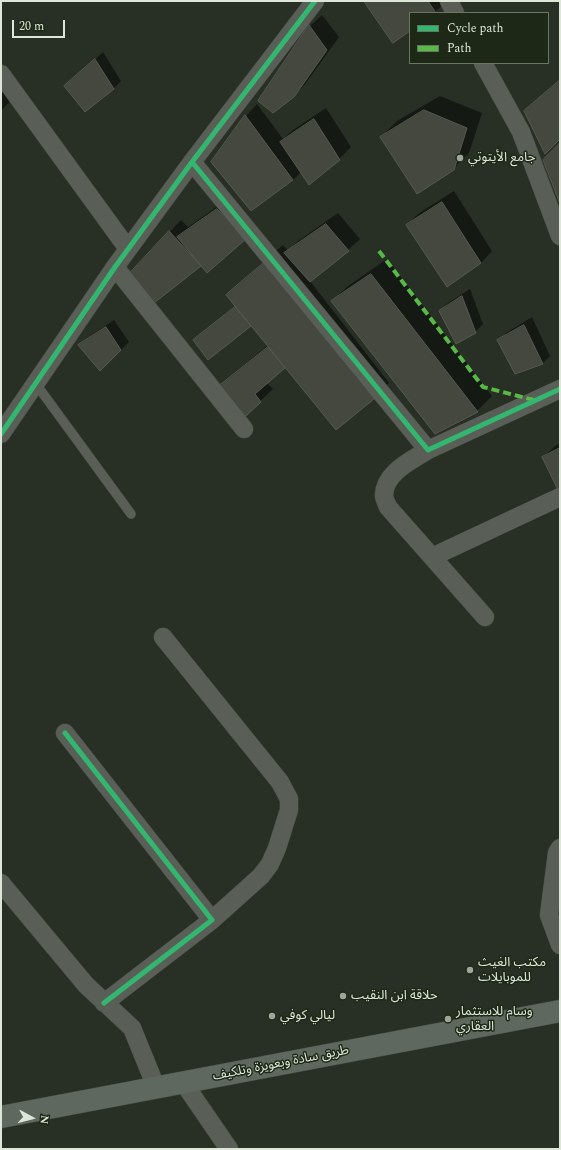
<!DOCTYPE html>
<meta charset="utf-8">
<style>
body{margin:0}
#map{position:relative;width:561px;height:1150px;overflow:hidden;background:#282f24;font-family:Spectral,serif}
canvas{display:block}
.frame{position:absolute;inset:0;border:2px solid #dee6d9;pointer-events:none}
.legend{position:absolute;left:409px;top:12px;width:140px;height:52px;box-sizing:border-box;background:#1d2916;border:1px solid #6a7564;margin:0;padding:5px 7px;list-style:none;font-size:12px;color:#dee6d9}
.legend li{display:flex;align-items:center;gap:8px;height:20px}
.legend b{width:20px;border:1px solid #6a7564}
.north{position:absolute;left:12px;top:1098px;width:40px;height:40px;-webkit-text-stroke:3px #1d2916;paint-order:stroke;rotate:97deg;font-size:11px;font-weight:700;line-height:16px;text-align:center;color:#dee6d9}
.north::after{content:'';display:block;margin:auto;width:14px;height:18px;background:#dee6d9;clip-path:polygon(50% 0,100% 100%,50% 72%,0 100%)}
.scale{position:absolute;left:12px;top:20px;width:53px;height:18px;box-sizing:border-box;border:2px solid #dee6d9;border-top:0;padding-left:5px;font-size:12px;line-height:14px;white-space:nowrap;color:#dee6d9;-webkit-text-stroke:3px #1d2916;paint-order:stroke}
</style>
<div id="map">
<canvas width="561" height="1150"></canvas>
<div class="frame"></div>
<ul class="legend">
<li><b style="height:5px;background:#33b770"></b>Cycle path</li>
<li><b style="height:5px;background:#58b947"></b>Path</li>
</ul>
<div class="north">N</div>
<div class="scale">20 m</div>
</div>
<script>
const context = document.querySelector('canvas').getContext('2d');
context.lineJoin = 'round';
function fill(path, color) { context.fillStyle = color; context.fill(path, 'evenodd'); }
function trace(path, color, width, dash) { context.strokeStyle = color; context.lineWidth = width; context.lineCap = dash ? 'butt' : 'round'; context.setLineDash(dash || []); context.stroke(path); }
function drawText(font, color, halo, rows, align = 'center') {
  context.font = font + ' Spectral,"Noto Sans Arabic",serif'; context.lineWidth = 3; context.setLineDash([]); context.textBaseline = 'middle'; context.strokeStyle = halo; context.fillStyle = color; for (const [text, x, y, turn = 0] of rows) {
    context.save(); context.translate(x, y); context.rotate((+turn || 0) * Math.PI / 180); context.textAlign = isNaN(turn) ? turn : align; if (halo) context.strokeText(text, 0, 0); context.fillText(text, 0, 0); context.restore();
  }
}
fill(new Path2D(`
 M365 1H447L434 13H410V30Z
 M322 15 339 37 306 83 294 96 259 100 310 26Z
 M103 52 121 81 113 89 65 86Z
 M560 79V138L525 111Z
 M1 81 12 99 1 111Z
 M440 96 482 113 469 153 453 169 381 137 397 121Z
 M257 104 283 139 293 130 326 108 351 147 339 159 309 184 301 172 293 180 251 210 212 162 246 116Z
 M454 191 492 251 481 263 407 225 419 213Z
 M229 198 257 227 245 239 201 264 154 301 131 273 181 220 188 227Z
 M338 213 360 239 348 250 310 281 389 383 373 399 285 366 267 383 273 389 246 414 220 386 232 375 268 345 251 324 208 359 195 340 236 306 227 295 243 280 283 245 288 251 298 241Z
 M387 259 492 396 477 411 332 301 348 286Z
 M470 289 483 324 475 332 440 311 448 303Z
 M532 317 550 356 542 364 498 341 506 333Z
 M114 320 129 342 121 350 79 345 87 338Z
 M560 443V487L543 457 555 446Z`), '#0007');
const building = new Path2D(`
 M364 1H428L436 13H410V31L393 43Z
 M309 25 327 50 294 97 273 113 258 101Z
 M95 59 114 89 85 112 64 86Z
 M560 80V139L545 154 524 111Z
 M424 110 467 128 454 170 417 194 380 137Z
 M245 115 293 180 251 211 211 162Z
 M314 119 340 160 309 185 280 142Z
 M560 143V204L543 160Z
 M442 202 481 263 447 287 406 225Z
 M217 209 246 239 207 273 177 237Z
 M326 224 349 251 310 282 284 253Z
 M169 231 201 266 154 303 130 273Z
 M267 260 374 399 336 430 226 295Z
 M371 274 478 412 435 434 331 301Z
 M462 296 476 333 456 344 439 311Z
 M235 307 251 326 208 360 193 340Z
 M524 325 543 364 515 374 497 340Z
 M106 327 121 350 100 371 78 345Z
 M268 347 285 368 255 394 261 402 246 416 219 386Z
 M560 448V489L558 490 542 457Z`);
fill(building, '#45483e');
trace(building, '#56594e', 1);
const service = new Path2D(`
 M36 384 131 514`);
const minor = new Path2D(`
 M449 1 455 13
 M483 63 521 132 560 236
 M1 74 128 249
 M192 162 428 450 560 389
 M115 267 244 429
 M1 434 115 267 192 162 315 1
 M428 450C411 461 385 472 384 495 384 499 387 504 388 507L485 617
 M432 557 560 497
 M163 637 280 782 289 799V810L277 848 270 864 261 876 212 920
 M65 733 212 920 104 1003
 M560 848 557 853 549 915 560 945
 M1 883 86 985 132 1028 156 1087
 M183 1082 229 1149`);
const secondary = new Path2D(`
 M1 1117 560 1011`);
trace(service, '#464c42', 10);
trace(minor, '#464c42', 19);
trace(secondary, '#464c42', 23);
trace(service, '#595f56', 9);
trace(minor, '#595f56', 18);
trace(secondary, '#5e685f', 22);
trace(new Path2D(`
 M379 251 483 387 534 400`), '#58b947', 4, [8, 4]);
trace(new Path2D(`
 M192 162 428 450 560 389
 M1 434 115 267 192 162 315 1
 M65 733 212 920 104 1003`), '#33b770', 5);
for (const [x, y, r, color] of [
 [460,158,4,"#9ea69a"],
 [470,970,4,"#9ea69a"],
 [343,996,4,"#9ea69a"],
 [272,1016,4,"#9ea69a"],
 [448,1019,4,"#9ea69a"]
]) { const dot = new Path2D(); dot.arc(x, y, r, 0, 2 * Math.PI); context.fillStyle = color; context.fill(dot); trace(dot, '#1d2916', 1.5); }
drawText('13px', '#dee6d9', '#1d2916', [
 ["جامع الأيتوتي",468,158],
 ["مكتب الغيث",478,963],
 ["للموبايلات",478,978],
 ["حلاقة ابن النقيب",351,996],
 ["وسام للاستثمار",456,1012],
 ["العقاري",456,1027],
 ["ليالي كوفي",280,1016]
], 'left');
drawText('13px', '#dee6d9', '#1d2916', [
 ["طريق سادة وبعويزة وتلكيف",281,1064,-11]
]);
</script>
